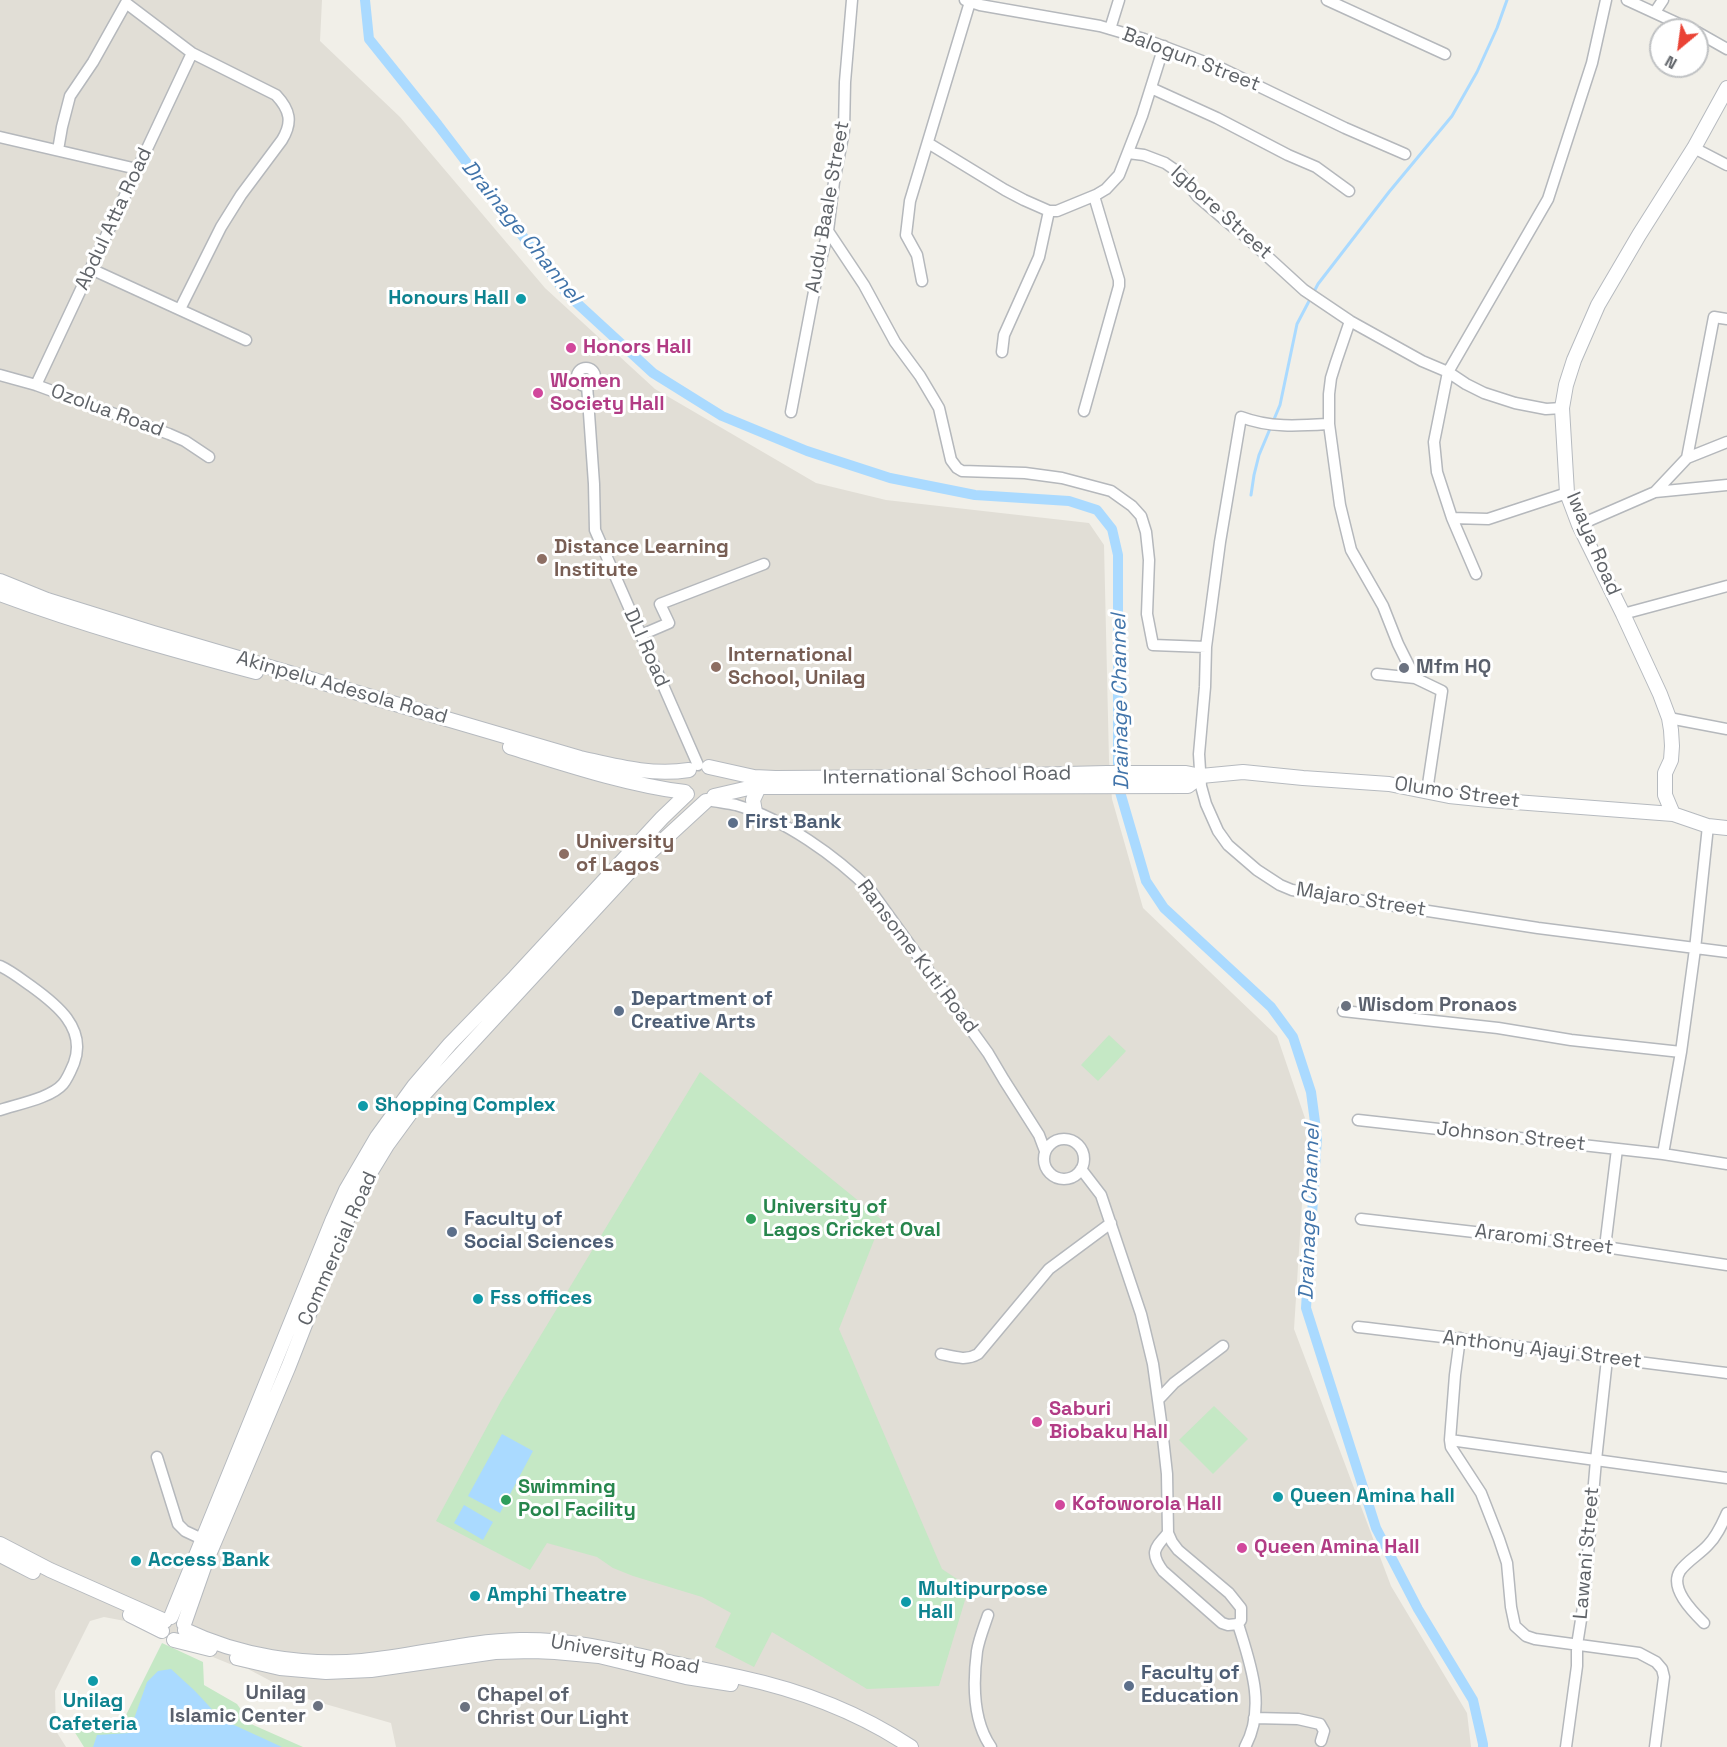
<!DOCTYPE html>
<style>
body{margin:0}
#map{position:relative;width:1727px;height:1747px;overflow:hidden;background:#f1efe8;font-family:"Space Grotesk",sans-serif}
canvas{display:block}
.north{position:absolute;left:1649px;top:18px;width:60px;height:60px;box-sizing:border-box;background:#fff;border:2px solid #bfc1c3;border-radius:50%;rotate:209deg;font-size:16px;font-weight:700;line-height:24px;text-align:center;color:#5f6368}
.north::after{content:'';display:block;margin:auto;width:21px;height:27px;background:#ea4335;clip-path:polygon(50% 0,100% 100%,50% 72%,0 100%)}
</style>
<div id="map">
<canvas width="1727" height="1747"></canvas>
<div class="north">N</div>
</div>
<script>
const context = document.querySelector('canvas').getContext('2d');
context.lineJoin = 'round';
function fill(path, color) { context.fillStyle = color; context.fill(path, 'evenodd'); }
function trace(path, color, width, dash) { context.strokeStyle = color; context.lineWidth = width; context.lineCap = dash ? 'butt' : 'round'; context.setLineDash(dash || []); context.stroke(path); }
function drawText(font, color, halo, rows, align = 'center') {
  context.font = font + ' "Space Grotesk",sans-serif'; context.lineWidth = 6; context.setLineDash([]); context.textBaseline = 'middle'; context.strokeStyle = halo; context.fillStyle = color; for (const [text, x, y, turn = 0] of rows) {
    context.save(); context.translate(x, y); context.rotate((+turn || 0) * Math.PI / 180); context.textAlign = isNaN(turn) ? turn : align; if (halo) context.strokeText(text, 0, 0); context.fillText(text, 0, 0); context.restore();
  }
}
fill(new Path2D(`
 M0 0H322L320 41 400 117 545 288 655 389 816 483 886 500 1089 523 1104 545 1109 760 1112 799 1143 908 1277 1036 1307 1124 1294 1329 1391 1586 1467 1713 1471 1747H396L391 1723 301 1697 248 1669 230 1664 125 1621 104 1617 90 1621 55 1691 56 1731 66 1747H0Z`), '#e1ded6');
fill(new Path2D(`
 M1109 1035 1126 1051 1098 1081 1081 1065Z
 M700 1072 882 1220 839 1329 942 1569 969 1587 939 1686 867 1689 772 1632 754 1667 715 1647 731 1613 702 1597 633 1576 613 1568 597 1557 547 1543 530 1570 436 1521 501 1401Z
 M1214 1406 1248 1439 1213 1474 1179 1440Z
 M162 1643 203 1662 204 1685 237 1704 251 1724 303 1747H84L74 1731 119 1729Z`), '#c5e8c5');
fill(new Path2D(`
 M502 1434 533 1451 500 1513 468 1496Z
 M464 1505 493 1522 483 1540 454 1523Z
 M171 1669 195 1691 221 1719 282 1747H93L97 1735 129 1733 147 1682 158 1671Z`), '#aadaff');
trace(new Path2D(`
 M1251 495 1254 475 1259 455 1280 405 1297 324 1318 284 1389 192 1452 116 1477 72 1497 28 1507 0`), '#aadaff', 3);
trace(new Path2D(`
 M365 0 369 39 438 125 566 293 653 373 722 416 807 451 890 478 975 495 1069 501 1097 510 1112 529 1118 555V785L1146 881 1164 908 1271 1007 1293 1037 1311 1092 1317 1137 1306 1308 1376 1528 1418 1609 1473 1700 1483 1744V1747`), '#aadaff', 10);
const street = new Path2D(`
 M965 0 980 5 1100 26 1144 39 1223 69 1345 128 1405 154
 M1327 0 1445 54
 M1627 0 1692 30
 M126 3 192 53 276 95C290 110 293 122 282 140L241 195 221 227 180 309
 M1655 12 1663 0
 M1110 29 1119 0
 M1697 32 1727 49
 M1151 88 1217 118 1288 155 1316 167 1349 191
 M0 137 137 169
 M928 143 1005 190 1024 200 1049 211H1057L1096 195 1106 189 1119 175 1142 116 1164 46
 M1694 148 1727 165
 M58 150 62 127 70 96 93 62 126 3
 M1128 153 1144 155 1165 163 1181 174 1197 196 1232 226 1245 236 1304 290 1350 321 1422 361 1448 372 1466 384 1484 393 1515 403 1546 409 1562 408
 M828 231 864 285 895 342 920 376 939 408 951 460 957 468 962 471 1025 473 1062 478 1111 491 1132 506 1141 516 1146 532 1149 560 1147 614 1153 645 1206 647
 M91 269 246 340
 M922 281 917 255 906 235 910 201 970 2
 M1350 321 1336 362 1331 378 1329 394V424L1340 505 1351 550 1383 606 1398 644 1415 678
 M1002 352 1004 335 1039 257 1049 211
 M577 377a9 9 0 1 1 18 0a9 9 0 1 1-18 0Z
 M0 375 36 385 169 434 185 441 209 457
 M36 385 192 53
 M587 385 594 484 595 530 698 765
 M1084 411 1119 286V280L1094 196
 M791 412 817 276 828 231 834 182 844 131 845 82 852 0
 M1329 424C1298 426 1270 428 1241 417L1220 542 1206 647 1205 687 1199 754 1201 786 1206 804 1218 831 1228 845 1257 870 1280 885 1292 890 1538 928 1727 952
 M1687 458 1714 317 1727 319
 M1655 492 1727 485
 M1452 518 1488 519 1567 493
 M1579 525 1655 492 1687 458 1727 442
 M1476 574 1452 518 1437 472 1434 442 1448 372 1548 199 1592 63 1606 0
 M1623 614 1727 586
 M641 635 669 623 660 604 764 564
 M1377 674 1415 678 1442 691 1427 791
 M1669 718 1727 729
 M708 800C717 802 727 803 736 805 784 819 836 856 871 891L988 1053 1004 1080 1039 1135 1045 1151
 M0 966C11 971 21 979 31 986 56 1004 87 1028 74 1063 71 1070 68 1078 63 1084 51 1098 18 1104 0 1110
 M1343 1011 1498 1028 1571 1040 1681 1052
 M1358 1120 1663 1154 1727 1164
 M1044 1159a20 20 0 1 1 40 0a20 20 0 1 1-40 0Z
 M1663 1154 1681 1052 1695 949 1708 826
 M1081 1169 1101 1195 1141 1314 1153 1364 1162 1429 1167 1474 1168 1533 1172 1542 1178 1550 1229 1593 1241 1608V1620L1238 1624C1250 1663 1267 1707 1245 1747
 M1361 1219 1605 1247 1727 1265
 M1605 1247 1617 1149
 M1358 1327C1481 1341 1604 1358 1727 1373
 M1460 1338 1455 1375 1450 1440 1451 1447 1481 1493 1499 1539 1507 1563 1511 1607 1515 1626 1526 1636 1535 1639 1639 1653 1656 1662 1662 1669 1664 1677 1655 1747
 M941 1354C955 1357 966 1361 978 1354L1049 1269 1111 1223
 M1158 1400 1174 1383 1223 1346
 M1450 1440 1727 1478
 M157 1457 178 1524 185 1531 202 1539
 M1168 1533C1155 1548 1149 1552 1163 1571L1222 1623 1228 1625 1238 1624
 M988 1615C984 1627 979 1639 977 1651 973 1682 972 1720 991 1747
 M1704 1623C1692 1611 1669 1588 1680 1571 1687 1561 1700 1554 1708 1545 1717 1536 1722 1524 1727 1513
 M1254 1718 1298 1719 1320 1724 1324 1731 1321 1741
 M1566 1747 1577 1666V1645L1584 1601 1596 1460 1607 1359`);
const secondary = new Path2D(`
 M0 581 47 600 153 633 580 758C616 766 651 776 689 770
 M0 594C83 625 170 649 256 672
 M510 747C565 764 628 785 685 792
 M709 767 754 777 775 778 948 777 1107 773H1186L1201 776 1243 772 1303 778 1389 784 1449 796 1489 800 1673 814 1708 826 1727 828
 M714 796 753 787H779L1188 786 1201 776
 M755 812 753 800 759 787
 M1673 814 1665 795V773L1671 760 1672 746 1671 730 1669 718 1660 694 1623 614 1579 525 1567 493 1562 408 1566 385 1574 360 1598 305 1639 235 1694 148 1727 88
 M0 1544 50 1570 165 1621
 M0 1555 33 1572
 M130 1615 162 1631
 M171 1617 333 1219 346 1190 377 1137 414 1086 450 1044 515 977 662 818 687 794
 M184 1624 205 1564 288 1368 342 1230 370 1173 387 1145 425 1093 631 870 706 801
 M185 1630C239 1656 303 1666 362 1661 415 1656 467 1641 520 1640 573 1639 622 1652 673 1663 695 1668 717 1672 739 1677 800 1690 860 1713 911 1747
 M174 1640 210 1649
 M237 1658 280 1668 326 1672 371 1670 495 1652 533 1651 555 1652 599 1656 686 1677 731 1684`);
trace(street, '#b5b8bc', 13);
trace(secondary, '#b6babf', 16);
trace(street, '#fff', 10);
trace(secondary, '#fff', 14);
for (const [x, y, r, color] of [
 [521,299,6,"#0f9aa8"],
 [571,348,6,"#d1479c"],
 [538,393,6,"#d1479c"],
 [542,559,6,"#8d6e63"],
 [716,667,6,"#8d6e63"],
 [1404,668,6,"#6b7280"],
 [733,823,6,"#5c6f8a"],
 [564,854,6,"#8d6e63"],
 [1346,1006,6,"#6b7280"],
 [619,1011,6,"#5c6f8a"],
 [363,1106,6,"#0f9aa8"],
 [751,1219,6,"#2e9e5b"],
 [452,1232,6,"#5c6f8a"],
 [478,1299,6,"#0f9aa8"],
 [1037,1422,6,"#d1479c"],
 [1278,1497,6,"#0f9aa8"],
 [506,1500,6,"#2e9e5b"],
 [1060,1505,6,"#d1479c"],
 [1242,1548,6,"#d1479c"],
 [136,1561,6,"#0f9aa8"],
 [475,1596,6,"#0f9aa8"],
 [906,1602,6,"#0f9aa8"],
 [93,1681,6,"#0f9aa8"],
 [1129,1686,6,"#5c6f8a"],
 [318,1706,6,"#6b7280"],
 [465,1707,6,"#6b7280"]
]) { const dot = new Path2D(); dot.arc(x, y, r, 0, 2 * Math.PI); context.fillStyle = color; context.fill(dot); trace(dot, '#fff', 2); }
drawText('20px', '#5f6368', '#fff', [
 ["Balogun Street",1191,60,21],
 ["Audu Baale Street",828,207,-80],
 ["Igbore Street",1221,213,42],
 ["Abdul Atta Road",114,219,-65],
 ["Ozolua Road",107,411,20],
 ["Iwaya Road",1593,544,67],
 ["DLI Road",646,648,66],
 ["Akinpelu Adesola Road",342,688,16],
 ["International School Road",947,776,-1],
 ["Olumo Street",1457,793,8],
 ["Majaro Street",1361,900,9],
 ["Ransome Kuti Road",917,957,53],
 ["Johnson Street",1511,1137,6],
 ["Araromi Street",1544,1240,7],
 ["Commercial Road",338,1249,-66],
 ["Anthony Ajayi Street",1542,1350,7],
 ["Lawani Street",1587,1553,-85],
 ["University Road",625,1655,10]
]);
drawText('bold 20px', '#0d838f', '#fff', [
 ["Honours Hall",509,299,"right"],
 ["Shopping Complex",375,1106],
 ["Fss offices",490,1299],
 ["Queen Amina hall",1290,1497],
 ["Access Bank",148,1561],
 ["Multipurpose",918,1590],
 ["Hall",918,1613],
 ["Amphi Theatre",487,1596],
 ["Unilag",93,1702,"center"],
 ["Cafeteria",93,1725,"center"]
], 'left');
drawText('bold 20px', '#b23c85', '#fff', [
 ["Honors Hall",583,348],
 ["Women",550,382],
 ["Society Hall",550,405],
 ["Saburi",1049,1410],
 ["Biobaku Hall",1049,1433],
 ["Kofoworola Hall",1072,1505],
 ["Queen Amina Hall",1254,1548]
], 'left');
drawText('bold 20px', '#785e54', '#fff', [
 ["Distance Learning",554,548],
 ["Institute",554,571],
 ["International",728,656],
 ["School, Unilag",728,679],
 ["University",576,843],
 ["of Lagos",576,866]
], 'left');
drawText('bold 20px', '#5b616d', '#fff', [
 ["Mfm HQ",1416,668],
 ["Wisdom Pronaos",1358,1006],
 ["Unilag",306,1694,"right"],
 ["Islamic Center",306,1717,"right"],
 ["Chapel of",477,1696],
 ["Christ Our Light",477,1719]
], 'left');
drawText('bold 20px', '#4e5e75', '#fff', [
 ["First Bank",745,823],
 ["Department of",631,1000],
 ["Creative Arts",631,1023],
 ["Faculty of",464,1220],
 ["Social Sciences",464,1243],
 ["Faculty of",1141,1674],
 ["Education",1141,1697]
], 'left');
drawText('bold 20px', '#27864d', '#fff', [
 ["University of",763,1208],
 ["Lagos Cricket Oval",763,1231],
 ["Swimming",518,1488],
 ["Pool Facility",518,1511]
], 'left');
drawText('italic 21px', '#4174aa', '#fff', [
 ["Drainage Channel",521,232,51],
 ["Drainage Channel",1121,702,-91],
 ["Drainage Channel",1310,1212,-88]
]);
</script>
